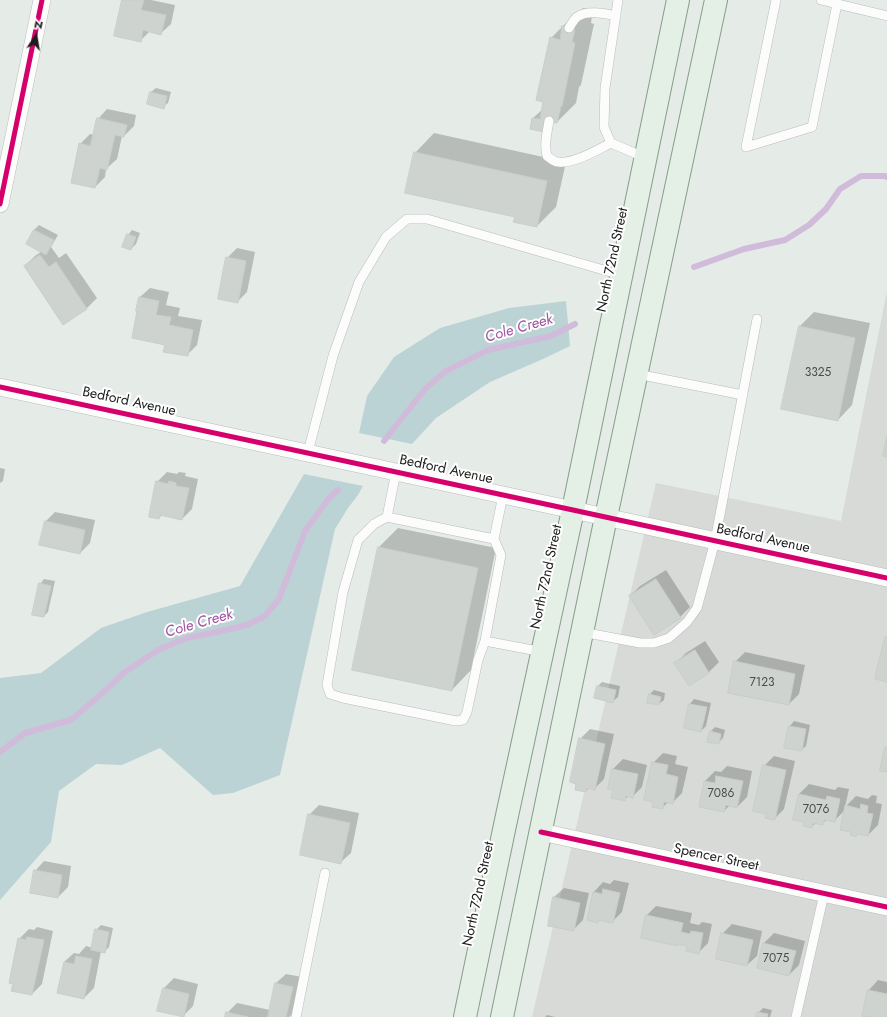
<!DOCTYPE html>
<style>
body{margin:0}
#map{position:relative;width:887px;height:1017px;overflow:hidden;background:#e5ebe6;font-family:Jost,sans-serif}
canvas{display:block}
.north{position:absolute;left:16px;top:16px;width:40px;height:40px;-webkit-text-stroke:3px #fff;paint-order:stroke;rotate:12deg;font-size:11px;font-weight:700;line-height:16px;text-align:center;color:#1c1c1c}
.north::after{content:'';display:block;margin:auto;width:14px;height:18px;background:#1c1c1c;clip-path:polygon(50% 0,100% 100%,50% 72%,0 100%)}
</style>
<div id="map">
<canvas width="887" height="1017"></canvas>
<div class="north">N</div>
</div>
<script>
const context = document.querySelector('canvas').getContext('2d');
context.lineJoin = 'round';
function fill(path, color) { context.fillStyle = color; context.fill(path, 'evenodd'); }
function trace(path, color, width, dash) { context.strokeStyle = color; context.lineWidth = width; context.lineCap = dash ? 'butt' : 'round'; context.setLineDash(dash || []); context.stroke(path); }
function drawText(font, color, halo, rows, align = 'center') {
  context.font = font + ' Jost,sans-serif'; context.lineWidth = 4; context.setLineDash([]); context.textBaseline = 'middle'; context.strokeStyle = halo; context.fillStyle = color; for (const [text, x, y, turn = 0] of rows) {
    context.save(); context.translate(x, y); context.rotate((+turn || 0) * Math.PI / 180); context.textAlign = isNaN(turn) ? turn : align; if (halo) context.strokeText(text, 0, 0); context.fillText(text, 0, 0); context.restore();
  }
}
fill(new Path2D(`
 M887 291V1017H532L656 483 841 521Z`), '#d7dad7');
fill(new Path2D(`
 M566 301 570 346 543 359 490 382 436 418 412 444 359 433 367 396 394 357 440 328 509 308Z
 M304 474 363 486 358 495 348 508 335 529 280 775 233 793 213 795 160 748 122 765 96 764 59 791 51 842 0 900V678L41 673 101 628 147 612 240 586Z`), '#bcd3d6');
fill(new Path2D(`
 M123 0H151L175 5 171 24 161 33 150 31 140 41Z
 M583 8 593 10 591 23 594 24 581 85 579 87 576 103 557 122 533 118 543 109 551 38 570 19H571Z
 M156 88 171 92 168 103 163 107 151 92Z
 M107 109 136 115 134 126 124 136H122L117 159 106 169 105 177 95 187 80 144 90 134 94 135 98 119Z
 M434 133 566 162 556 207 537 226 516 216 415 153Z
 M39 225 58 235 51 247 59 258 66 253 97 298 87 308 64 324 25 266 35 256 42 251 27 243 34 230Z
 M132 230 140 233 136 244 131 249 128 235Z
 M237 248 255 252 247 292 237 302 227 258Z
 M150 288 169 292 166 305 180 308 178 316 202 320 197 345 187 355 166 344 140 297Z
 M814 312 870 323 852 405 838 420 800 326Z
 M0 468 5 469 3 481 0 483Z
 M167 472 177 474 179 472 186 473 185 476 198 479 192 509 182 519 162 515 159 518 157 482Z
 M55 512 95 520 90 543 80 553 46 521Z
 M398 528 496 548 471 670 452 690 354 669 379 547Z
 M666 570 690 607 680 617 630 596 640 586Z
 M44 579 55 581 48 612 44 616 40 584Z
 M705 641 719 662 709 672 690 685 676 663 686 653Z
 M745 652 805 665 799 694 789 704 735 662Z
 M602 682 620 686 618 697 613 701 598 686Z
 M654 690 665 693 664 700 659 704 649 695Z
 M694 699 711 703 706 726 701 731 690 704Z
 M794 721 810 725 806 746 801 750 785 747 790 726Z
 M715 727 725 730 723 738 718 743 710 732Z
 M590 729 614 734 604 779 594 789 589 788 586 791 580 739Z
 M663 753 677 756 675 764 688 767 682 793 672 803 668 802 662 808 653 763Z
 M774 756 795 761 784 809 774 819 764 766Z
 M623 759 647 765 642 787 633 796H629L624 800 614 790 613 769Z
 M727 766 752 771 747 797 737 807 730 805 724 811 705 781 715 771 721 772Z
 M809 784 835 790 838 787 849 789 845 807 856 796 868 799 872 795 877 796 876 803 882 804 878 825 868 835 858 833 856 836 852 831 845 810 834 821 827 819 822 824 816 823 811 827 805 821 799 794Z
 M319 805 359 813 351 853 341 862 309 815Z
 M44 861 71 866 68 887 58 897 35 871Z
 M614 880 629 883 622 912 612 922 600 920 597 922 588 920 594 892 603 882 610 884Z
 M564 888 589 893 583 920 573 930 554 897Z
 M656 906 692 913 690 923 699 925 702 922 712 924 708 943 698 953 688 945 678 944 677 945 646 916Z
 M732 924 762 931 757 956 747 965 722 934Z
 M101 925 113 928 109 947 104 952 101 951 94 988 84 998 64 962 74 953 79 954 86 946 93 948 96 930Z
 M37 927 53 931 42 984 32 994 19 939 29 929 34 930Z
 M774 933 805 941 799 965 789 975 758 967 764 943Z
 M286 974 302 977 295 1012 289 1017H226L227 1013 237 1003 270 1010 276 983Z
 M174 978 198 984 193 1006 183 1016 164 988Z
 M878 980 887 982V1017H873L863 1015 869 990Z
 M763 1008 772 1010 770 1017H757L758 1013Z
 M547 1015 555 1017H545Z`), '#0003');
trace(new Path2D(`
 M694 267 744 249 785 240 809 225 826 209 840 189 861 176H885L887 177
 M384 441 425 389 446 371 488 350 551 336 575 324
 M0 752 25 733 71 720 98 697 125 672 158 650 187 638 217 632 247 625 265 616 279 599 305 531 329 498 338 490`), '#d1bbdb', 6);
const building = new Path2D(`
 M122 0H144L141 10 166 15 161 35 143 30 141 42 114 36Z
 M562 26 575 29 572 42 575 43 562 106H561L557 123 546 121 544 132 530 129 532 118 540 119 543 102 536 100 550 37 560 40Z
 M150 92 167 96 164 109 147 104Z
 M97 118 127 125 124 137 115 135 107 170 100 168 95 188 71 183 79 143 90 146Z
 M414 152 547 181 537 227 513 222 515 217 405 193Z
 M34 230 54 240 46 255 26 244Z
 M127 234 136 237 131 250 122 247Z
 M40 255 49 267 56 262 87 309 63 325 24 266Z
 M226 257 246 261 238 303 218 299Z
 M139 297 159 301 156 315 171 317 169 325 193 330 188 356 163 352 165 345 132 338 137 311H136Z
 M799 326 855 338 838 421 781 409Z
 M887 436V457L883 456Z
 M156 481 168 484 169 481 176 483V486L189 488 182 520 160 515 159 519 149 517Z
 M45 521 85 530 80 554 39 545Z
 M378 547 478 568 452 691 352 670Z
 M656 579 681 618 654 635 629 596Z
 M39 583 51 586 44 617 32 615Z
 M885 637H887V682L875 679Z
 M695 650 709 673 689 686 674 663Z
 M734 661 795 674 789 705 728 693Z
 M597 686 616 690 613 703 594 698Z
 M649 694 661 697 659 705 647 703Z
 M689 704 707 707 701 732 684 728Z
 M789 726 806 729 802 751 784 748Z
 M710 731 721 734 719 744 707 742Z
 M579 738 605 744 595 790 587 788 586 792 575 790 576 784 570 782Z
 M885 747 887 748V772L880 771Z
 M652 762 668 765 666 774 678 777 673 804 664 802 663 809 652 807 653 802 644 800Z
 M763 765 786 770 775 820 765 818 766 814 753 811Z
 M612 769 638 774 633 798 626 796 625 801 611 798 613 790 608 789Z
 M716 776 743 781 737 808 726 805 724 812 699 807 704 781 715 783Z
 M799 794 826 800 827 796 840 799 835 822 824 820 823 825 813 823 812 828 803 826 804 822 793 820Z
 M861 804 868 806 867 813 873 814 868 836 857 834 856 837 850 835 851 832 840 830 845 805 860 809Z
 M308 814 350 823 341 864 300 855Z
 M34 870 62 875 58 898 30 893Z
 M603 889 620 893 613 923 598 920V923L587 920 593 892 602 894Z
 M553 897 580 903 574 931 548 926Z
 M646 915 683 923 681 932 690 934 691 931 703 933 699 954 686 951 687 946 677 944V946L641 938Z
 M95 929 109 932 105 953 91 950Z
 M721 933 753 940 747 966 716 959Z
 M27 937 44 940 32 995 11 991 13 984 9 983 18 938 26 940Z
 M763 943 796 951 789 976 757 968Z
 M76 956 92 959 84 999 57 993 64 962 74 964Z
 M275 983 293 987 286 1017H268Z
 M163 988 189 994 184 1017 157 1011Z
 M868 990 887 994V1017H868L862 1016Z
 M226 1012 248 1017H225Z
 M757 1012 768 1014 767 1017H756Z`);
fill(building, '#cfd3cf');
trace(building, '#c7cec7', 1);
const service = new Path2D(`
 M618 0 605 88 604 127 611 143 646 158
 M776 0 746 147 812 127 837 4
 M821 0 887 16
 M569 28C571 25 574 19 577 17 586 10 605 13 616 16
 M549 121C547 133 544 144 547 156 550 158 554 162 558 162 574 164 597 150 611 143
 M637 374 743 395
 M308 452 333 356 359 282 386 237 407 219H427L621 275
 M387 517 396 472
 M494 539 387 517 374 524 358 540 343 592 327 685 330 694 343 698 456 721 463 720 467 712 478 660 485 641 501 555 494 539 503 495
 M582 632 640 643H654L669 638 687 622 697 608 715 541 757 319
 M485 641 543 652
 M296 1017 325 873
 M796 1017 824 894`);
const minor = new Path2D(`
 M0 204 42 0
 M0 387 573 510 887 578
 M541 832 887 907`);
const primary = new Path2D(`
 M465 1017 505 825 573 510 678 0
 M502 1017 606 517 716 0`);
trace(service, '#babcba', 10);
trace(minor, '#babcba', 18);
trace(primary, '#849f88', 24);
trace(service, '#fbfcfb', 9);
trace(minor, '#fbfcfb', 17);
trace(primary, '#e4efe5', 22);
trace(new Path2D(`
 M0 204 42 0
 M0 387 573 510 887 578
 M541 832 887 907`), '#d6006c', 5);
drawText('12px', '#4a4c4a', null, [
 ["3325",818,373],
 ["7123",762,683],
 ["7086",721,794],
 ["7076",816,810],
 ["7075",776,959]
]);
drawText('14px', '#1c1c1c', '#fff', [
 ["North 72nd Street",613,260,-78],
 ["Bedford Avenue",129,402,12],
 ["Bedford Avenue",446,470,12],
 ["Bedford Avenue",763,539,12],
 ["North 72nd Street",547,577,-78],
 ["Spencer Street",716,858,12],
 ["North 72nd Street",479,894,-78]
]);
drawText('italic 15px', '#a052a2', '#fff', [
 ["Cole Creek",519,329,-16],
 ["Cole Creek",199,624,-16]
]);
</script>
